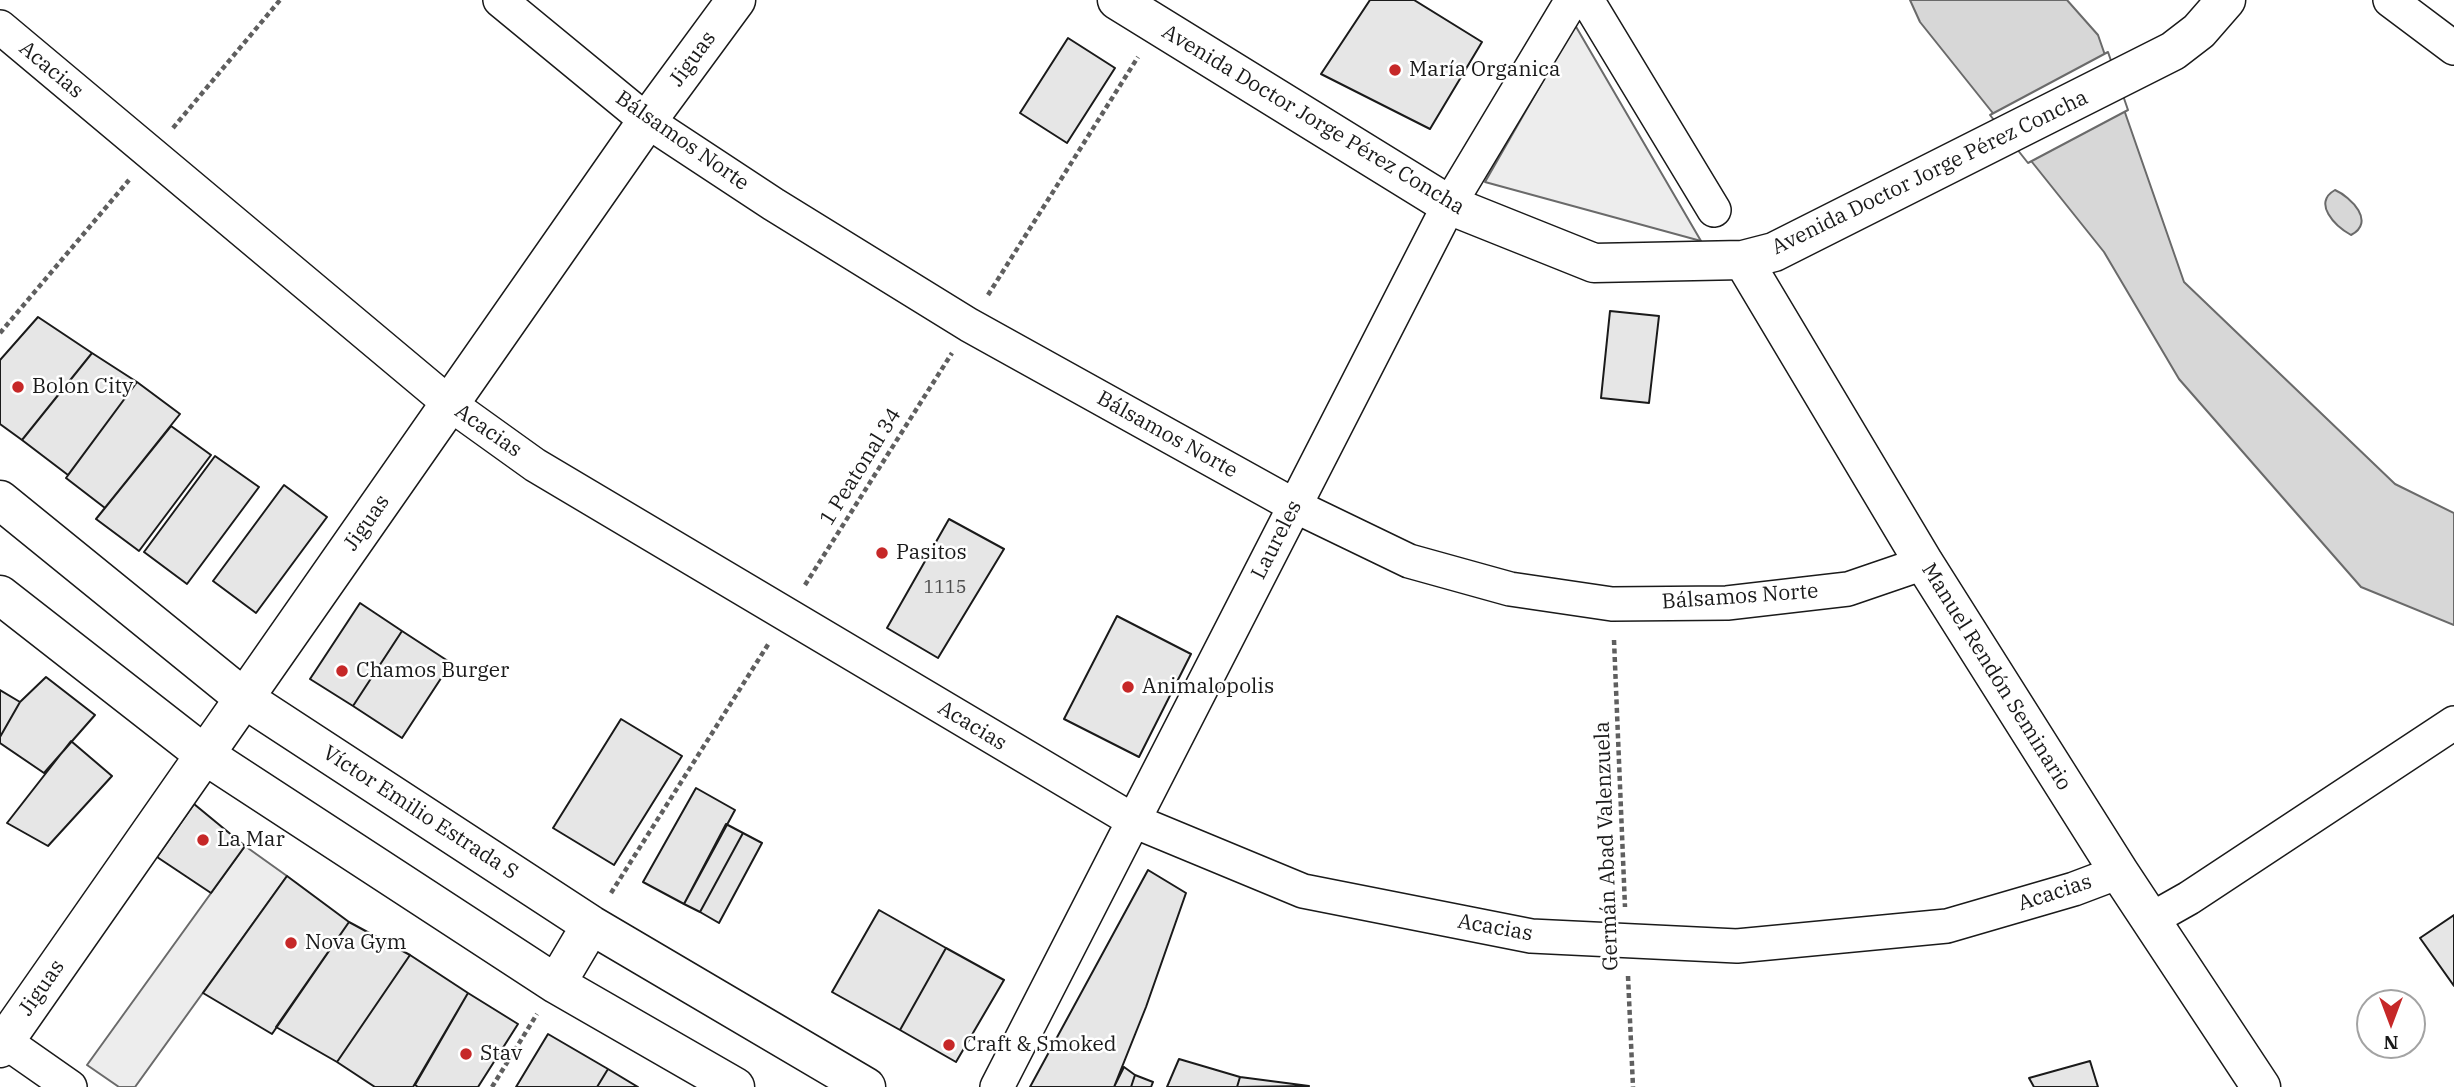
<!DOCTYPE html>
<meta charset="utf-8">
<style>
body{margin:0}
#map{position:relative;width:2454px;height:1087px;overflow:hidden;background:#fff;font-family:"IBM Plex Serif",serif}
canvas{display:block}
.north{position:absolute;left:2356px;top:989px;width:70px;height:70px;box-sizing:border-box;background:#fff;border:2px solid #a3a3a3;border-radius:50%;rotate:180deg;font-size:19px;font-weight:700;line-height:28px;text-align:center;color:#1a1a1a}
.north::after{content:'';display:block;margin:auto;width:24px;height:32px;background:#c62828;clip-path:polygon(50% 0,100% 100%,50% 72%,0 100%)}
</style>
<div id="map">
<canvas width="2454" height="1087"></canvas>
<div class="north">N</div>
</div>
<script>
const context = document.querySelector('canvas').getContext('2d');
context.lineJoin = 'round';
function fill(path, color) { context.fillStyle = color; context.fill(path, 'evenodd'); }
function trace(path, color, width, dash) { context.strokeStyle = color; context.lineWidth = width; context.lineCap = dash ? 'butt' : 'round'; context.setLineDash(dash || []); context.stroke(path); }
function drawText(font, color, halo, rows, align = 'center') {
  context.font = font + ' "IBM Plex Serif",serif'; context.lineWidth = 5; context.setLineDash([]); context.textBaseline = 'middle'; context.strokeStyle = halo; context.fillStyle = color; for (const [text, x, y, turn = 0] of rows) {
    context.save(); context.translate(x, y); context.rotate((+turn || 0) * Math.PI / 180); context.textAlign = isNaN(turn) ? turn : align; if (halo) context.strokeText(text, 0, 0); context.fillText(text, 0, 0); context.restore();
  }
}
const built = new Path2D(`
 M1575 25 1701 241 1485 182Z
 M245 846 287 876 135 1087H119L87 1065Z`);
fill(built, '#ededed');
trace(built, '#6a6a6a', 2);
const water = new Path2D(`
 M1910 0H2067L2098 35 2184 282 2395 484 2454 513V625L2361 587 2179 379 2104 252 1920 22Z
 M2335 190C2351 197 2376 222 2351 235 2335 226 2312 203 2335 190Z`);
fill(water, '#d7d7d7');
trace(water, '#6a6a6a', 2);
const pier = new Path2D(`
 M2108 52 2128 110 2028 163 1990 115Z`);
fill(pier, '#fff');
trace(pier, '#6a6a6a', 2);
const building = new Path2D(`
 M1370 0H1414L1482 42 1430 129 1321 74Z
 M1068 38 1115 68 1067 143 1020 113Z
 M1610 311 1659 316 1649 403 1601 398Z
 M38 317 92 353 22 440 0 424V360Z
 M92 353 137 382 68 475 22 440Z
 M137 382 180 414 105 508 66 478Z
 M171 426 211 455 139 551 96 519Z
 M215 456 259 487 187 584 144 552Z
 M284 485 327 517 256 613 213 581Z
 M949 519 1004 549 938 658 887 628Z
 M360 603 402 631 353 706 310 679Z
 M1117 616 1191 654 1139 757 1064 719Z
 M402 631 451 663 402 738 353 706Z
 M46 677 95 715 44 773 0 743V737L20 702Z
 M0 690 20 702 0 737Z
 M621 719 682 756 614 865 553 828Z
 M71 741 112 776 48 846 7 823Z
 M696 788 735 810 684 904 643 882Z
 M194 804 245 846 211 893 157 857Z
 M726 824 743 833 700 912 684 904Z
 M743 833 762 843 719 923 700 912Z
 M1148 870 1186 893 1146 1007 1114 1087H1030Z
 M287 876 349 922 272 1034 203 993Z
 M879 910 946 948 900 1030 832 992Z
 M2454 915V986L2420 938Z
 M349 922 410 955 337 1062 276 1027Z
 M946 948 1004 980 956 1062 900 1030Z
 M410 955 468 993 413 1087H375L337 1062Z
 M468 993 518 1024 478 1087H418L415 1085Z
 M548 1034 608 1069 597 1087H516Z
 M1179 1059 1240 1077 1237 1087H1167Z
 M2090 1061 2098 1087H2034L2029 1078Z
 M1124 1067 1135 1075 1131 1087H1114Z
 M608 1069 638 1087H597Z
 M1135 1075 1153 1082 1151 1087H1131Z
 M1240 1077 1309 1086 1237 1087Z`);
fill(building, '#e6e6e6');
trace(building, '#1a1a1a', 2);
const street = new Path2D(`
 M500 0 647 121 773 204 969 325 1295 506 1409 561 1510 589 1612 604 1727 603 1848 589 1924 563
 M1587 0 1714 210
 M2390 0 2454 48
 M0 27 450 404 535 465 1134 821 1303 891 1531 936 1737 946 1947 926 2074 889 2119 872
 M2150 920 2189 898 2454 723
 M0 1038 70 1087
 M997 1087 1449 205 1572 0`);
const secondary = new Path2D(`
 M1117 0 1449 205 1594 263 1743 260 1774 252 2173 51 2199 31 2226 0
 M1743 260 1924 563 2119 872 2261 1087
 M0 500 245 699 591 925 866 1087
 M0 595 205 755 556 984 735 1087
 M556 984 591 925
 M0 1048 647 121 736 0`);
trace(street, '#1a1a1a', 36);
trace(secondary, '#1a1a1a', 41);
trace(new Path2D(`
 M173 128 280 0
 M988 295 1138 57
 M0 333 129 180
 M805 585 952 353
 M1614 640 1625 907
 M611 893 769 643
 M1628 976 1633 1087
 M492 1087 537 1014`), '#5f5f5f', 4.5, [5, 3.5]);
trace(street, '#fff', 33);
trace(secondary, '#fff', 38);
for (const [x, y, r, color] of [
 [1395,70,7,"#c62828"],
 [18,387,7,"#c62828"],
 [882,553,7,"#c62828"],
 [342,671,7,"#c62828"],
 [1128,687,7,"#c62828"],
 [203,840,7,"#c62828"],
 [291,943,7,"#c62828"],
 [949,1045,7,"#c62828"],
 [466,1054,7,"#c62828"]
]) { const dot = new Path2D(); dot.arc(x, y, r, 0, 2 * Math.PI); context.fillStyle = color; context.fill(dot); trace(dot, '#fff', 2.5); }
drawText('18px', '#4d4d4d', null, [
 ["1115",945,588]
]);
drawText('21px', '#1a1a1a', '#fff', [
 ["Jiguas",693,59,-54],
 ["Acacias",51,70,40],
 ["Avenida Doctor Jorge Pérez Concha",1313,120,31],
 ["Bálsamos Norte",682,141,35],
 ["Avenida Doctor Jorge Pérez Concha",1930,173,-26],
 ["Acacias",488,431,35],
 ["Bálsamos Norte",1167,435,29],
 ["1 Peatonal 34",861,467,-58],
 ["Jiguas",367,523,-55],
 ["Laureles",1277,540,-63],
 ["Bálsamos Norte",1740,597,-4],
 ["Manuel Rendón Seminario",1996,677,58],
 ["Acacias",972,726,31],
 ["Víctor Emilio Estrada S",420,813,33],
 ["Germán Abad Valenzuela",1607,846,-92],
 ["Acacias",2055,893,-18],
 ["Acacias",1495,928,10],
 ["Jiguas",42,988,-55]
]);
drawText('21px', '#1a1a1a', '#fff', [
 ["María Organica",1409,70],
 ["Bolon City",32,387],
 ["Pasitos",896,553],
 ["Chamos Burger",356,671],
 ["Animalopolis",1142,687],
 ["La Mar",217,840],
 ["Nova Gym",305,943],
 ["Craft & Smoked",963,1045],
 ["Stav",480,1054]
], 'left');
</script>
